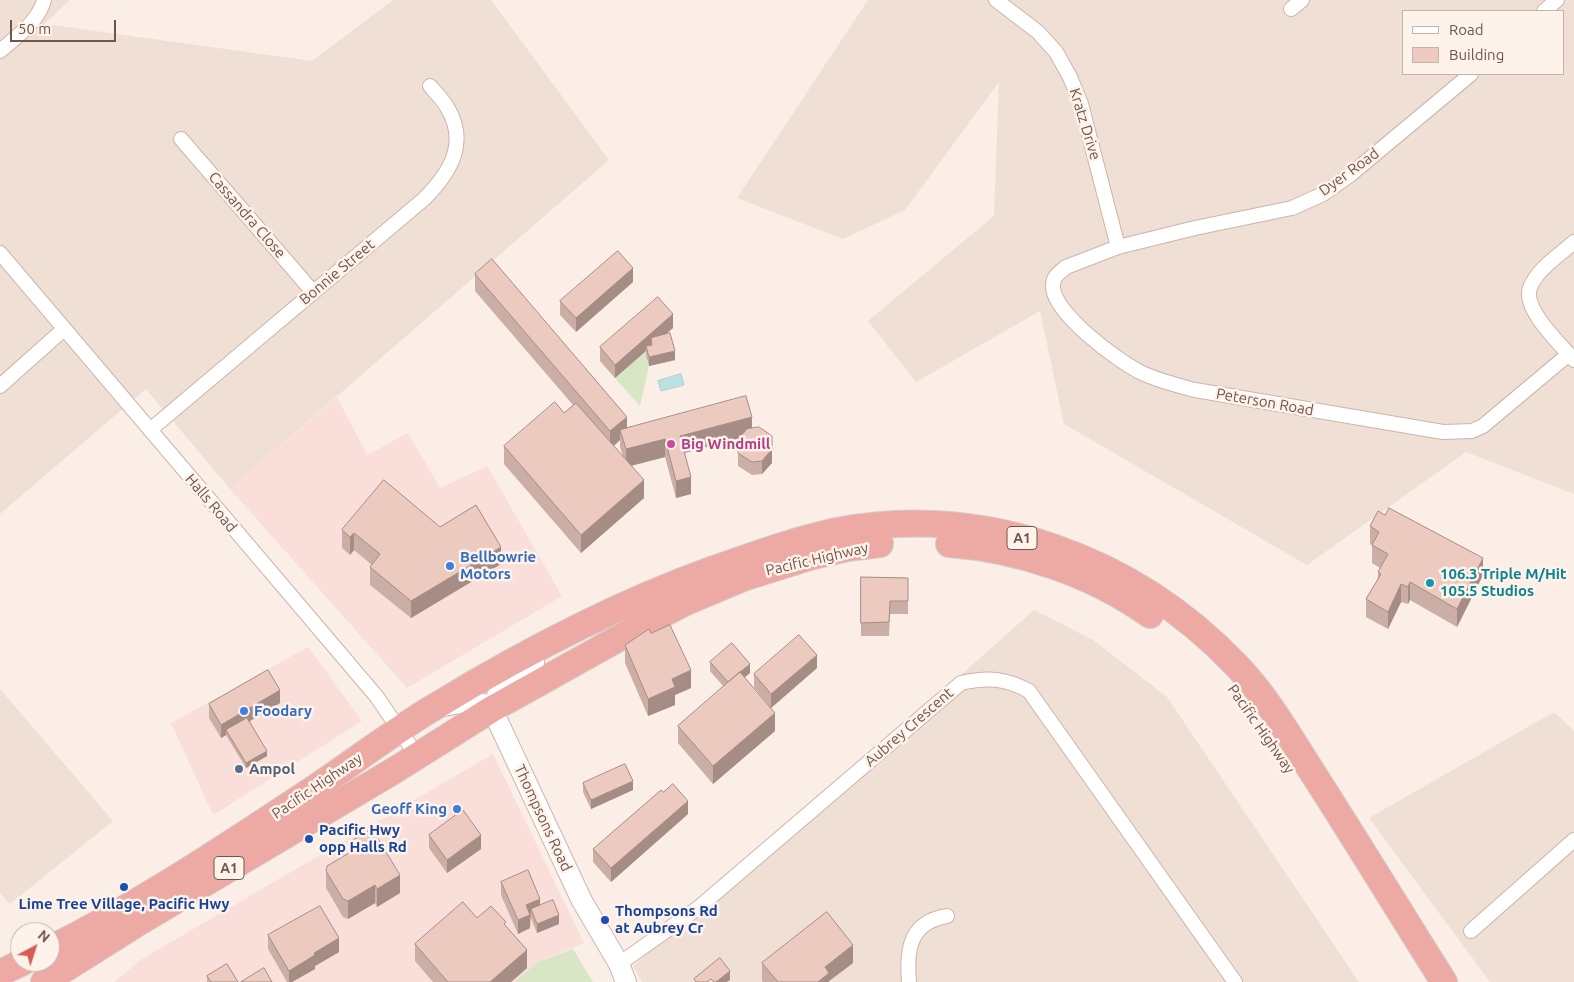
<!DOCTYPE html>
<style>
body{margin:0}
#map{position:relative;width:1574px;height:982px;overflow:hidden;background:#faeee6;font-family:Ubuntu,sans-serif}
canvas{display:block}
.legend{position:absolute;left:1402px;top:10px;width:162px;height:65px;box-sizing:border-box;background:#fdf3eb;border:1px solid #c5b3ac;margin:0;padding:6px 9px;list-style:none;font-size:15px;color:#70544d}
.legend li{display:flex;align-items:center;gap:10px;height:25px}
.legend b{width:25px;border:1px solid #c5b3ac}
.north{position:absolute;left:10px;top:922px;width:50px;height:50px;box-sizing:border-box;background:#fdf3eb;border:1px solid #c5b3ac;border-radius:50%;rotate:40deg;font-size:14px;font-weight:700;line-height:20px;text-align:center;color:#70544d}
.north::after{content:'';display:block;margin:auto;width:18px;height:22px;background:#d65e58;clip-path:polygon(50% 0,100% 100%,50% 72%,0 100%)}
.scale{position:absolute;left:10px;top:20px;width:106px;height:22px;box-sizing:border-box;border:2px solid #70544d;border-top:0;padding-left:6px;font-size:15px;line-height:18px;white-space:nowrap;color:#70544d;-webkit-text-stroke:4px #fdf3eb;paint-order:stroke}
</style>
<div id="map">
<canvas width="1574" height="982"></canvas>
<ul class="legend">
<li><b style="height:6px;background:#fff"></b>Road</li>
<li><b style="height:14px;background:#eccac0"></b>Building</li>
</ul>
<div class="north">N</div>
<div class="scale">50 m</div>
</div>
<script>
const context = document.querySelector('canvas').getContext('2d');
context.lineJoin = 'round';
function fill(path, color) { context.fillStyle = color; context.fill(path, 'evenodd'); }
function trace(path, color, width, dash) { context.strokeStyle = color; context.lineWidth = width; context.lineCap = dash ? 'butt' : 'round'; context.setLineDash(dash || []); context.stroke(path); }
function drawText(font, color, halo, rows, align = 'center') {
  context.font = font + ' Ubuntu,sans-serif'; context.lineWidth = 5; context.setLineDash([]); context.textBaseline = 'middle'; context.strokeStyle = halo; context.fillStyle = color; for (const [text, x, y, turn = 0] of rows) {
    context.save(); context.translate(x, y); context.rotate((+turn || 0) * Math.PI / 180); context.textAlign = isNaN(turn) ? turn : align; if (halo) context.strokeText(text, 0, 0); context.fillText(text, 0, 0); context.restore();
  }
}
fill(new Path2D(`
 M0 0H70L44 24 312 61 393 0H491L609 160 230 489 146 389 0 514Z
 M868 0H1574V494L1466 452 1307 565 1064 424 1040 311 916 382 868 321 994 216 999 82 905 210 843 239 737 198ZM1403 11H1563V74H1403Z
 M1034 610 1093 640 1167 697 1359 982H642L633 966Z
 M0 689 113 821 10 904 0 893Z
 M1554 712 1574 731V982H1490L1369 818Z`), '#f0dfd5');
fill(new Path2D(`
 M337 397 367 455 408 433 440 488 487 466 562 596 407 688 230 489Z
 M308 647 362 721 213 815 171 723Z
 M493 754 584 943 538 962 514 982H114L142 959Z`), '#f9deda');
fill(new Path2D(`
 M651 347 646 355 649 366 640 406 615 378Z
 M573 949 593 982H514L538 962Z`), '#d8e6c6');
const water = new Path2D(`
 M681 374 684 385 661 391 658 381Z`);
fill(water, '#bce1e0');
trace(water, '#a4d2d1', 1);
const street = new Path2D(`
 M996 0 1038 32 1056 52 1070 77 1081 104 1118 247
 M1291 9 1302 0
 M1544 11 1557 0
 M0 51C16 37 39 21 44 0
 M1471 74 1350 175 1323 194 1292 208 1195 228 1118 247 1066 267C1060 272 1053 276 1053 285 1051 312 1118 361 1140 372 1158 381 1177 385 1195 390L1443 432 1472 431 1483 426 1569 354
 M181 139 313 292
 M1574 242C1563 252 1549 261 1539 273 1535 278 1529 286 1529 293 1528 314 1561 345 1574 360
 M0 253 377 697 417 756
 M0 386 64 329
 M150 430 424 199C450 173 469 143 447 107 443 100 436 93 430 86
 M1471 931 1574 840
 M619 964 698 908 961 683C988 677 1005 678 1029 691L1235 982
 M909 982C906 949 910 922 947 916`);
const secondary = new Path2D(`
 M443 706C462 703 475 697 492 709L582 901 619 964 626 982
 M492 709C500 683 513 676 534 662`);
const highway = new Path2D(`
 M949 544C1019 549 1093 574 1150 615
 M50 949C142 903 229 845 315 788 355 761 394 731 436 706 525 652 616 604 714 569 754 555 795 540 837 531 985 503 1134 558 1236 665 1268 698 1291 739 1316 778 1359 845 1401 914 1444 982
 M0 973 23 962
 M44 982 141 921 395 770 492 709 655 618 686 602 743 578 813 556 847 548 880 544`);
trace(street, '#cab5ad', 16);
trace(secondary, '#ceb6ae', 22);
trace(highway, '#d4ccca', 28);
trace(street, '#fff', 14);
trace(secondary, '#fff', 20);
trace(highway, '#eda9a3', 26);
fill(new Path2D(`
 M475 274 627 428H752L772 463 762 474 752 475 738 466V438L685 453 691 494 676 498 665 457 631 466 644 498 581 553 504 464V446L564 413 573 405 475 291ZM620 440V447L623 456 614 446Z
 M633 282 576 332 560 315V301Z
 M673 328 666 334 675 360 649 366 646 355V351L615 378 600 361V347Z
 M1370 526 1483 575 1457 627 1410 600 1408 604 1401 602 1388 629 1366 617V599L1378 579V572L1380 568 1372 563V545L1370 544Z
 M440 527 501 564 411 618 370 585V567L372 565 354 550 350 555 342 548V530Z
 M861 577 908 578V614H890L889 636H861Z
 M651 633 691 688 675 695V705L648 716 625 663V645Z
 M710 662 750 673 744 677 771 708 754 687V674L817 668 771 708 775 731 713 784 678 743V726L724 687 710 671Z
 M280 703 250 721 267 756 246 768 226 735 221 738 209 718V704Z
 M583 783 633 790 591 809 583 792Z
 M688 814 611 882 593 862V849Z
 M429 835 481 849 447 873 429 848Z
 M350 842 400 893 377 907 375 903 348 919 343 917 326 888V871L350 852Z
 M501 882 540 905 559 924 537 933 531 918V916H530V928L518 934 501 895Z
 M477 918 506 926 527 968 511 982H433L415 961V944Z
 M268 935 339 952 315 966V969L292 982H287L268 949Z
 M762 963H853L829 981V982H763L762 981Z
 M207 976 238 982H207Z`), '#cbaea5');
fill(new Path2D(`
 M633 268V282L576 332V318Z
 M673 314V328L652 346 651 338V347L646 346V351L615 378V365Z
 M675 351V360L649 366V357Z
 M627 417V434L620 430V440L610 449V431Z
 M752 417V435L680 454V436Z
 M665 439V457L626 467V449Z
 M772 449V463L762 474V461Z
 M691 477V494L676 498V481Z
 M644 480V498L581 553V535Z
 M354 533V550L350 555V537Z
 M501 547V564L411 618V601Z
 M1483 558V575L1457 627V609Z
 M1410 582V600L1408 604V587Z
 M1401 584V602L1388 629V612Z
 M817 655V668L771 708V694Z
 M750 664V673L728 691V682Z
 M691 670V688L675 695V705L648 716V699L672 679Z
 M280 690V703L228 734 226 730V735L221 738V725Z
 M775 713V731L713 784V766Z
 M267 751V756L246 768V763Z
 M633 781V790L591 809V800Z
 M688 801V814L611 882V868Z
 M481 835V849L447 873V860Z
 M400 875V893L377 907V889Z
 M375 885V903L348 919V901Z
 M540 899V912L531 909 530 928 518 934V920L526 905Z
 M559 915V924L537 933V924Z
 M339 938V952L315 966V969L292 982H289V971L314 953Z
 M853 945V963L829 981V982H818L825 967Z
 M527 950V968L511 982H490Z
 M730 971V980L727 982H716Z`), '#a58d86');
const building = new Path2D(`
 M618 251 633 268 576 318 560 301Z
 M492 259 627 417 610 431 475 274Z
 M658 297 673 314 615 365 600 347Z
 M670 333 675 351 649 357 646 346 652 345 651 338Z
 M746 396 752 417 680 436 691 477 676 481 665 439 626 449 620 430Z
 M555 402 564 413 576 403 644 480 581 535 504 446Z
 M759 427 772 436V449L762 461 752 462 738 453V439L747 429Z
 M384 480 440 527 476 505 501 547 411 601 370 567 380 554 354 533 350 537 342 530Z
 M1389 508 1483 558 1457 609 1410 582 1408 587 1401 584 1388 612 1366 599 1381 574 1378 572 1388 554 1372 545 1379 532 1370 526 1378 511 1385 515Z
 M861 577 908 578V601H890L889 622 861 623Z
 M670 625 691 670 672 679 675 687 648 699 625 645 649 629 651 633Z
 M799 635 817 655 771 694 754 674Z
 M732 643 750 664 728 682 710 662Z
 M268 670 280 690 221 725 209 704Z
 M740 672 775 713 713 766 678 726Z
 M247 718 267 751 246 763 226 730Z
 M625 764 633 781 591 800 583 783Z
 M673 784 688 801 611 868 593 849 661 790 663 792Z
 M463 810 481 835 447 860 429 835Z
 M372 829 400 875 377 889 375 885 348 901 343 899 326 871 327 866 354 850 350 842Z
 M528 870 540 899 526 905 530 915 518 920 501 882Z
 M553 900 559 915 537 924 531 909Z
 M463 902 477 918 491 906 506 922 504 924 527 950 490 982H448L415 944Z
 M320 906 339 938 314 953 315 955 289 971 268 935Z
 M827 912 853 945 825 967 829 973 818 982H778L762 963Z
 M720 958 730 971 716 982H714L711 979 707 982H696L694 979Z
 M227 964 238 982H211L207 976Z
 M264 968 272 982H241Z`);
fill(building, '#eccac0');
trace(building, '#a58d86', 1);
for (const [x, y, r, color] of [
 [671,444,5,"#d1479c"],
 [450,566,5,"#3f7fe0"],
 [1430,583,5,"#0f9aa8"],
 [244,711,5,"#3f7fe0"],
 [239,769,5,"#5c6f8a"],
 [457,809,5,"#3f7fe0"],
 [309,839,5,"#1a4fb4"],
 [124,887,5,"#1a4fb4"],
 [605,920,5,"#1a4fb4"]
]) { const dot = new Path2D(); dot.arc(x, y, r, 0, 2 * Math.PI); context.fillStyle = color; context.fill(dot); trace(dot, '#fdf3eb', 2); }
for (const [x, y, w] of [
 [1022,538,30],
 [229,868,30]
]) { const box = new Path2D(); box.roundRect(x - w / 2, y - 11.5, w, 23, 4); context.fillStyle = '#fdf3eb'; context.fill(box); trace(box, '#70544d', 1); }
drawText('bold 14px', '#70544d', null, [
 ["A1",1022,538],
 ["A1",229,868]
]);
drawText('15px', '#70544d', '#fdf3eb', [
 ["Kratz Drive",1085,124,73],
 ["Dyer Road",1349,172,-36],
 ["Cassandra Close",247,215,49],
 ["Bonnie Street",337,272,-40],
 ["Peterson Road",1265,402,10],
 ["Halls Road",211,503,50],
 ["Pacific Highway",817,559,-13],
 ["Aubrey Crescent",909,727,-41],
 ["Pacific Highway",1261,729,55],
 ["Pacific Highway",317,786,-34],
 ["Thompsons Road",543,818,65]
]);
drawText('bold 15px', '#b23c85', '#fdf3eb', [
 ["Big Windmill",681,444]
], 'left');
drawText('bold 15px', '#366cbe', '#fdf3eb', [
 ["Bellbowrie",460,557],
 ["Motors",460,574],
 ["Foodary",254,711],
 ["Geoff King",447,809,"right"]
], 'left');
drawText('bold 15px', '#0d838f', '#fdf3eb', [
 ["106.3 Triple M/Hit",1440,574],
 ["105.5 Studios",1440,591]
], 'left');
drawText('bold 15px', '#4e5e75', '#fdf3eb', [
 ["Ampol",249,769]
], 'left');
drawText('bold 15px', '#164399', '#fdf3eb', [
 ["Pacific Hwy",319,830],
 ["opp Halls Rd",319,847],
 ["Lime Tree Village, Pacific Hwy",124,904,"center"],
 ["Thompsons Rd",615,911],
 ["at Aubrey Cr",615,928]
], 'left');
</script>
